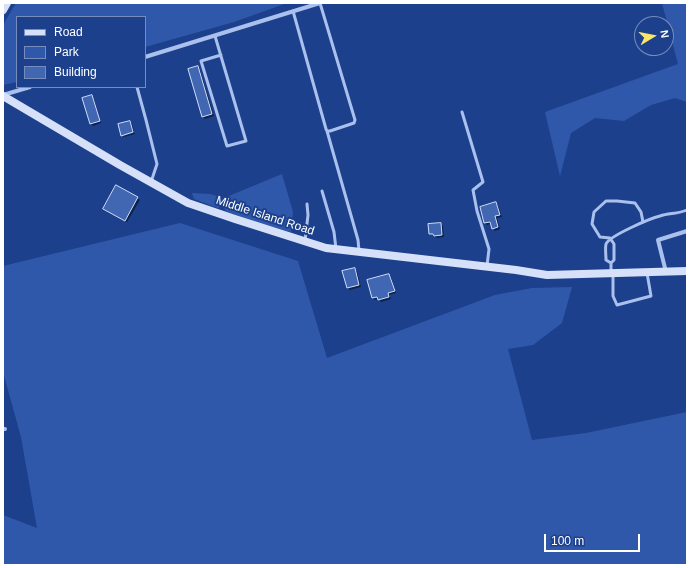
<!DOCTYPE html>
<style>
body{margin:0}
#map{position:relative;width:690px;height:568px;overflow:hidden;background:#1d408d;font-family:Helvetica,sans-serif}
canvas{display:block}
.frame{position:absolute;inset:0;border:4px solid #fff;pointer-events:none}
.legend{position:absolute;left:16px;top:16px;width:130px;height:72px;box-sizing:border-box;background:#1d408d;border:1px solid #778cbb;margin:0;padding:5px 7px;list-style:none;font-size:12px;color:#fff}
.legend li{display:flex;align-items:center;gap:8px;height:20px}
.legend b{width:20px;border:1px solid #778cbb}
.north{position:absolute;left:634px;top:16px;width:40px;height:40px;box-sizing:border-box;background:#1d408d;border:1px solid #778cbb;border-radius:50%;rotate:80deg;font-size:11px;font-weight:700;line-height:16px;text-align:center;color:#fff}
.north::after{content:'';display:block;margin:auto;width:14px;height:18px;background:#fce469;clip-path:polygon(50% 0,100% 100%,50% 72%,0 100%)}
.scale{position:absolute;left:544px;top:534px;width:96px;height:18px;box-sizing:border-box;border:2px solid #fff;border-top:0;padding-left:5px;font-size:12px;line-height:14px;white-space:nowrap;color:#fff;-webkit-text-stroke:3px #1d408d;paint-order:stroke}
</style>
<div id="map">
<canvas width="690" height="568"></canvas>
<div class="frame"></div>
<ul class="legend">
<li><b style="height:5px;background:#d6e1f9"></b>Road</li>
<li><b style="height:11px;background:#3058aa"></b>Park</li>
<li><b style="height:11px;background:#4166b2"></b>Building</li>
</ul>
<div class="north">N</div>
<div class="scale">100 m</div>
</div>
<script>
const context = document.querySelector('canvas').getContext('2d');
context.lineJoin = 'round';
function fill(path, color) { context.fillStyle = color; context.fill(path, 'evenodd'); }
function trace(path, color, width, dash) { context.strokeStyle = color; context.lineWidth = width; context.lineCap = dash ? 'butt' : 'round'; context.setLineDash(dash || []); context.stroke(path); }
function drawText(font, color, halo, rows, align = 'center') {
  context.font = font + ' Helvetica,sans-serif'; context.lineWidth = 4; context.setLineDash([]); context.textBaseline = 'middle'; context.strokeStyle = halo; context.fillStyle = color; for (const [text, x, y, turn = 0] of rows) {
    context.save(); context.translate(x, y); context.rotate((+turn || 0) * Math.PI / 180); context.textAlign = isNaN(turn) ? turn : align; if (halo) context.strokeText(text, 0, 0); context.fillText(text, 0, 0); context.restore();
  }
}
fill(new Path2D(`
 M16 3H287L234 22 145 47V17H17V82L3 85V25Z
 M662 3H687V102L675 98 651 105 624 121 595 118 571 133 560 176 545 112 678 64Z
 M282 174 293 212 291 232 258 223 226 211 222 205 218 208 194 199 192 193 210 194 224 198Z
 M180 223 298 261 327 358 495 295 532 288 572 287 562 323 533 345 508 349 532 440 586 433 687 412V565H3V515L37 528 21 437 3 372V266Z`), '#3058aa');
fill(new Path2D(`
 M198 68 200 70 214 116 205 119 203 117Z
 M92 97 94 99 101 123 93 126 91 124Z
 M130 122 132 124 134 131 122 134Z
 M134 133 135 134 124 137 123 136Z
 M116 186 140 200 127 222 106 210Z
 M496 203 498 205 502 217 497 218 500 229 495 231 491 224 487 225 485 223Z
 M441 224 443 226 444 237 437 238 430 233Z
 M355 269 357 271 361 287 350 290 348 288 343 272Z
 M389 275 391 277 396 293 389 295 391 299 381 302 379 299 375 300 373 298 368 281Z`), '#0007');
const building = new Path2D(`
 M198 66 212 114 202 117 188 69Z
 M92 95 100 121 90 124 82 98Z
 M130 121 133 132 121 136 118 124Z
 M116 185 138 197 125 221 103 209Z
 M496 202 500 215 495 216 498 227 492 229 490 222 484 223 480 207Z
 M441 223 442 235 434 236 433 234H429L428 224Z
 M355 268 359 285 347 288 342 271Z
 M389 274 395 291 388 293 389 297 378 300 377 297 372 298 367 280Z`);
fill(building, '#4166b2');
trace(building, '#cfddf9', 1);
trace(new Path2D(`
 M293 11 326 129 327 131H330L354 123 355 120 320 3
 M215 36 246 141 227 146 201 61 221 55
 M137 87 146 120 157 164 151 182
 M462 112 483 182 473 190 477 211 489 249 487 266
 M327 131 358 240 359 251
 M322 191 334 232 336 249
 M305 241 308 215 307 204
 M611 263 606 260C606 255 605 248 606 244 609 236 651 218 660 216 669 213 678 214 687 210
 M611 272V263L614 260V244L610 238 600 237 592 224 594 212 606 201H617L635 203 641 212 643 222
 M613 273V296L617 305 651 296 647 273`), '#aac0ed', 3);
trace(new Path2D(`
 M145 57 320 3
 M3 95 30 87
 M666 272 658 240 687 231
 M3 429H5`), '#aac0ed', 4);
trace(new Path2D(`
 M3 10 7 3
 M3 96 120 165 188 203 235 219 326 248 516 270 547 275 687 271`), '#d6e1f9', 8);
drawText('12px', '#fff', '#1d408d', [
 ["Middle Island Road",265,216,18]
]);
</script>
